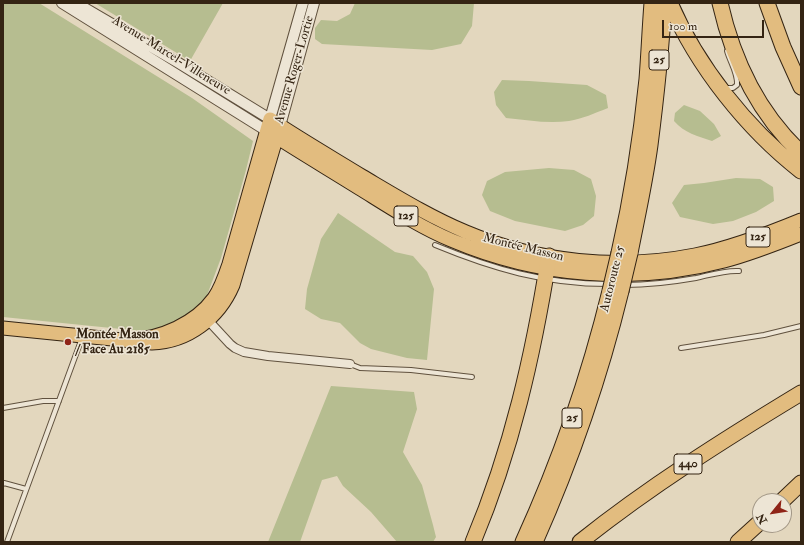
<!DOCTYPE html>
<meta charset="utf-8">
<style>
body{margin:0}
#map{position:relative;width:804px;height:545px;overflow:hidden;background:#e3d7be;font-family:"IM FELL Double Pica",serif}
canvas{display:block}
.frame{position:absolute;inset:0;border:4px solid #342413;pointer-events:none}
.north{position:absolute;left:752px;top:493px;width:40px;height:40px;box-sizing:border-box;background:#ede5d5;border:1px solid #a39887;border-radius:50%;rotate:240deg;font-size:11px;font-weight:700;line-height:16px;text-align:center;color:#342413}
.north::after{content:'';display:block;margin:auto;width:14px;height:18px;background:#8f2418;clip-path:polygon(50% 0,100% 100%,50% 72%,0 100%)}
.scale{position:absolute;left:662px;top:20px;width:102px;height:18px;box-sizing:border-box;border:2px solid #342413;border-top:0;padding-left:5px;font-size:12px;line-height:14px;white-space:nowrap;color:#342413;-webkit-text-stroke:3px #ede5d5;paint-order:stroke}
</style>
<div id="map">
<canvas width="804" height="545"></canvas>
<div class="frame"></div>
<div class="north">N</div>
<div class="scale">100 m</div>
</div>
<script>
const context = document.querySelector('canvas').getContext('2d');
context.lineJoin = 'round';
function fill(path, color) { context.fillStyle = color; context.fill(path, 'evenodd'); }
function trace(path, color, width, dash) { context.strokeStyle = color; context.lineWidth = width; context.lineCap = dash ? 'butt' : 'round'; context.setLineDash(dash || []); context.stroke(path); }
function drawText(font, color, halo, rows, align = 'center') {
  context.font = font + ' "IM FELL Double Pica",serif'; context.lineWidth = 3; context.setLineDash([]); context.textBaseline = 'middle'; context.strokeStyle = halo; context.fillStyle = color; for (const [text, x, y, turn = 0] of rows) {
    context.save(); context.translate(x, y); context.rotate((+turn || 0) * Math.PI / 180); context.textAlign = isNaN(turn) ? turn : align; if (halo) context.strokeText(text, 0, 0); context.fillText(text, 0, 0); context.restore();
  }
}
fill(new Path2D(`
 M3 3H39L192 98 253 141 246 170 221 258 206 298 188 315 165 327 141 331 3 317Z
 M95 3H223L190 61Z
 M355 3H474L472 26 461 44 432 50 322 44 315 39V28L321 20 337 21 350 14Z
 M502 80 529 81 587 85 606 95 608 108C595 113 582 119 569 121 548 124 527 120 506 118L496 105 494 92Z
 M684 105 700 111 714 124 721 136 712 141C698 136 684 133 674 121L675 113Z
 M549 168 574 170 591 179 596 196 594 216 583 225 565 231 515 221 490 211 482 195 487 181 505 172Z
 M736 178 760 179 773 187 774 201 756 212 733 221 713 224 680 217 672 203 684 185 704 183Z
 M338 213 395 252 413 256 427 272 434 289 427 360 407 358 371 349 360 343 340 323 321 319 305 309 307 289 321 239Z
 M331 386 414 392 417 409 403 452 422 485 433 525 436 537 433 542H397L371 512 343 486 337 476 322 480 300 542H268Z`), '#b6bd90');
const service = new Path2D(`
 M725 88H733L737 85C738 73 730 62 727 51
 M435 245C493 269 545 284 608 284
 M625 285C649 285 673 282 696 278 710 275 725 270 739 271
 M681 348 764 335 801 326
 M350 364 360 368 411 370 472 377
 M3 408 43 401H59
 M3 484 4 483 26 489
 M7 542 82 338`);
const minor = new Path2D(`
 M205 317 230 344 235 348 244 352 268 356 350 364`);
const tertiary = new Path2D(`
 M62 3 267 131
 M76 3 177 62 270 119 303 3
 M280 126 314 3`);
const primary = new Path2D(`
 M267 131C298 151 330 170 362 190 391 208 420 227 451 240 538 277 633 285 724 261 751 254 776 244 801 234
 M3 328 152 343C188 342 219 318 233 285L279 129
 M130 340C161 338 195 324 214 298 221 288 225 276 229 264L270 119C300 139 331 157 362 176 396 196 430 217 466 232 537 262 619 270 695 255 731 248 767 234 801 220`);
const motorway = new Path2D(`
 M670 3C697 66 747 129 801 171
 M720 3C733 60 758 113 801 153
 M767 3 783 47 801 87
 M619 253C632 196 641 138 647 79 649 54 650 28 652 3
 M630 253C637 217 645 182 650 145 656 98 661 51 664 3
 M782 501 801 483
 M473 542C512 449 533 356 549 256
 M523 542C560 461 589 377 610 291
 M535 542C571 461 600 377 621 291
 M580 542C649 487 725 439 801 393
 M738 542 760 522`);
trace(service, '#60513e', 6);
trace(minor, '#60513e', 10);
trace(tertiary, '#60513e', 12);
trace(primary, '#342413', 15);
trace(motorway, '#342413', 17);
trace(service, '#ede5d5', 4);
trace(minor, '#ede5d5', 8);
trace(tertiary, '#ede5d5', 10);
trace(primary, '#e2bc7f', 13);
trace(motorway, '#e2bc7f', 15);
const motorwayBridge = new Path2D(`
 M610 291 619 253
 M621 291 630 253`);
trace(motorwayBridge, '#342413', 17, []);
trace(motorwayBridge, '#e2bc7f', 15);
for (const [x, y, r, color] of [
 [68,342,4,"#8f2418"]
]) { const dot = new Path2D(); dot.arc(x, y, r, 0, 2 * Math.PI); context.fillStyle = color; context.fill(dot); trace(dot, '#ede5d5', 1.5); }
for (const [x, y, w] of [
 [659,60,20],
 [406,216,24],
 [758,237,24],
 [572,418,20],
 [688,464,28]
]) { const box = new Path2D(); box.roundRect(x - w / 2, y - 10, w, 20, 3); context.fillStyle = '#ede5d5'; context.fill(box); trace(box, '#342413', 1); }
drawText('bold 12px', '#342413', null, [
 ["25",659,60],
 ["125",406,216],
 ["125",758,237],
 ["25",572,418],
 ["440",688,464]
]);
drawText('13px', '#342413', '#ede5d5', [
 ["Avenue Marcel-Villeneuve",171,56,32],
 ["Avenue Roger-Lortie",295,70,-74],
 ["Montée Masson",523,248,14],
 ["Autoroute 25",613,279,-76]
]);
drawText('bold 13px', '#342413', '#ede5d5', [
 ["Montée Masson",76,335],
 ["/ Face Au 2185",76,350]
], 'left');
</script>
